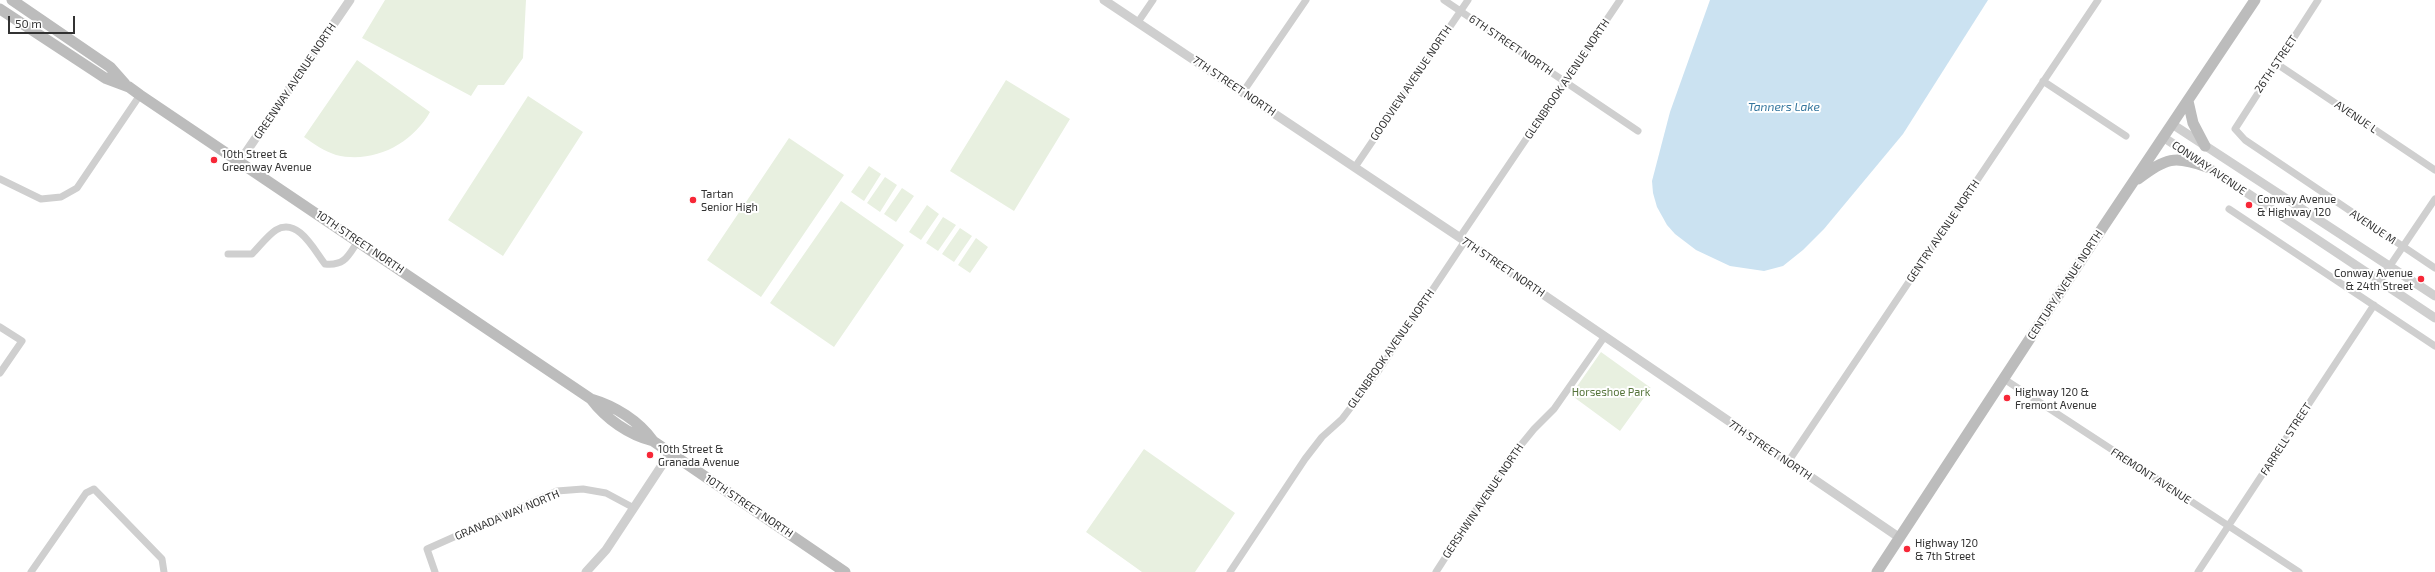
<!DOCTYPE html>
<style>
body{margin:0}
#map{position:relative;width:2435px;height:572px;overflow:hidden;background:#fff;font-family:"Exo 2",sans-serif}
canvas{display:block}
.scale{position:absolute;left:8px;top:16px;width:67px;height:18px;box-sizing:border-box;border:2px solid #323232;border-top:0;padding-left:5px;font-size:12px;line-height:14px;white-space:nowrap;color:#323232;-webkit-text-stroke:3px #fff;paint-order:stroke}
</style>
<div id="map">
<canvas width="2435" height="572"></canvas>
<div class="scale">50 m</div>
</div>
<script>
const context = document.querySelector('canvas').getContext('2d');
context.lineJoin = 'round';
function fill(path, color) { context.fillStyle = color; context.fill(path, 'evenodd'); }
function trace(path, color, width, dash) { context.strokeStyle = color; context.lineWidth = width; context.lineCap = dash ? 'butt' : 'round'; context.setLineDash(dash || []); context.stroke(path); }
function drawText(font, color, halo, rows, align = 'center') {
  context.font = font + ' "Exo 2",sans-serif'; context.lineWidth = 4; context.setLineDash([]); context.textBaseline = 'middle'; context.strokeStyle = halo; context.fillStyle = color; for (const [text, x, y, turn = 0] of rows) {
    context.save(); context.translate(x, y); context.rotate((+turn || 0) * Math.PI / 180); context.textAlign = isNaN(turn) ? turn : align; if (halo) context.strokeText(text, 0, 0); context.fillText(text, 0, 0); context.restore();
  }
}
fill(new Path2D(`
 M385 0H526L523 58 504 85H478L471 96 362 38Z
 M357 60 430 112C412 144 374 164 336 155 324 151 314 144 304 137Z
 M1006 80 1070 119 1014 211 950 171Z
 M528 96 583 132 503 256 448 220Z
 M789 138 844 175 761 297 707 260Z
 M869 166 881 174 864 201 851 192Z
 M885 177 897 185 880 212 867 203Z
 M902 188 914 196 896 222 884 214Z
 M841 201 904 245 834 347 770 303Z
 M927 205 939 214 921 240 909 232Z
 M943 217 956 225 938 251 926 243Z
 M960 228 972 236 954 262 942 254Z
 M976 238 988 247 970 273 958 265Z
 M1601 352 1651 388 1620 431 1571 395Z
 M1144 449 1235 513 1195 572H1142L1086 532Z`), '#e8f0e0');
fill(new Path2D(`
 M1710 0H1988L1903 134 1824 229 1803 250 1783 266 1764 271 1730 266 1696 250 1675 234 1667 225 1657 207 1653 193 1652 181 1670 112Z`), '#cbe2f1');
trace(new Path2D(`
 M1444 0 1638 131
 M2318 0 2235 129 2245 140 2435 268
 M1138 22 1153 0
 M2277 64 2435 170
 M2043 81 2126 136
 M1243 92 1306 0
 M1355 167 1468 0
 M0 179 41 199 61 197 77 188 140 95
 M2229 209 2435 346
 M1460 237 1620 0
 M228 254H252C259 247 268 235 276 230 298 217 314 250 325 264 345 266 348 256 358 241
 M2379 282 2435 199
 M0 327 22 341 0 373
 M2004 379 2299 572
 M1788 462 2098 0
 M31 572 86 493 94 489 162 559 164 572
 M435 572 427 549 557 491 583 489 606 493 634 508
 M1230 572 1305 459 1322 437 1342 419 1377 373 1465 241
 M1436 572 1507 462 1534 429 1554 409 1605 336
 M2198 572 2374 305`), '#cfcfcf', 7);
trace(new Path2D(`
 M1104 0 1465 241 1900 538
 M2172 124 2435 296
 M2163 137 2435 318
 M240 161 350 0
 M586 572 606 550 670 453`), '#cfcfcf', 9);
trace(new Path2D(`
 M12 0 110 67 125 84
 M0 9 105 78 129 87 140 95 591 399C606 419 629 435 653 441
 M2188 101 2193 123 2205 146
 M2138 179C2167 158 2173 155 2207 167
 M591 399C615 406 639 421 653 441L845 572
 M1877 572 2103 227 2255 0`), '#bcbcbc', 11);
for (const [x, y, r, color] of [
 [214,160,4,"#f72737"],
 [693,200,4,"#f72737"],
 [2249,205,4,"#f72737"],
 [2421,279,4,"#f72737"],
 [2007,398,4,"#f72737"],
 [650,455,4,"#f72737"],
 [1907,549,4,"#f72737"]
]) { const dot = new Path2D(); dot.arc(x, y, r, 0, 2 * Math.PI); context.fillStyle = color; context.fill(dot); trace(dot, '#fff', 1.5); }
drawText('11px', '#323232', '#fff', [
 ["6TH STREET NORTH",1511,45,34],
 ["26TH STREET",2276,64,-56],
 ["GLENBROOK AVENUE NORTH",1567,79,-56],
 ["GREENWAY AVENUE NORTH",295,81,-56],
 ["GOODVIEW AVENUE NORTH",1411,83,-56],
 ["7TH STREET NORTH",1234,86,34],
 ["AVENUE L",2356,117,34],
 ["CONWAY AVENUE",2209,168,34],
 ["AVENUE M",2373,227,34],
 ["GENTRY AVENUE NORTH",1943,231,-56],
 ["10TH STREET NORTH",360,242,34],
 ["7TH STREET NORTH",1503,267,34],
 ["CENTURY AVENUE NORTH",2065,285,-57],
 ["GLENBROOK AVENUE NORTH",1391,349,-55],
 ["FARRELL STREET",2286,439,-57],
 ["7TH STREET NORTH",1770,450,34],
 ["FREMONT AVENUE",2151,476,33],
 ["GERSHWIN AVENUE NORTH",1483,501,-56],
 ["10TH STREET NORTH",749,506,34],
 ["GRANADA WAY NORTH",507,515,-23]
]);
drawText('11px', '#323232', '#fff', [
 ["10th Street &",222,154],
 ["Greenway Avenue",222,167],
 ["Tartan",701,194],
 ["Senior High",701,207],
 ["Conway Avenue",2257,199],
 ["& Highway 120",2257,212],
 ["Conway Avenue",2413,273,"right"],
 ["& 24th Street",2413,286,"right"],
 ["Highway 120 &",2015,392],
 ["Fremont Avenue",2015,405],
 ["10th Street &",658,449],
 ["Granada Avenue",658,462],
 ["Highway 120",1915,543],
 ["& 7th Street",1915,556]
], 'left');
drawText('11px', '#55743a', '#fff', [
 ["Horseshoe Park",1611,392]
]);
drawText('italic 12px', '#36779e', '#fff', [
 ["Tanners Lake",1784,107]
]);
</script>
